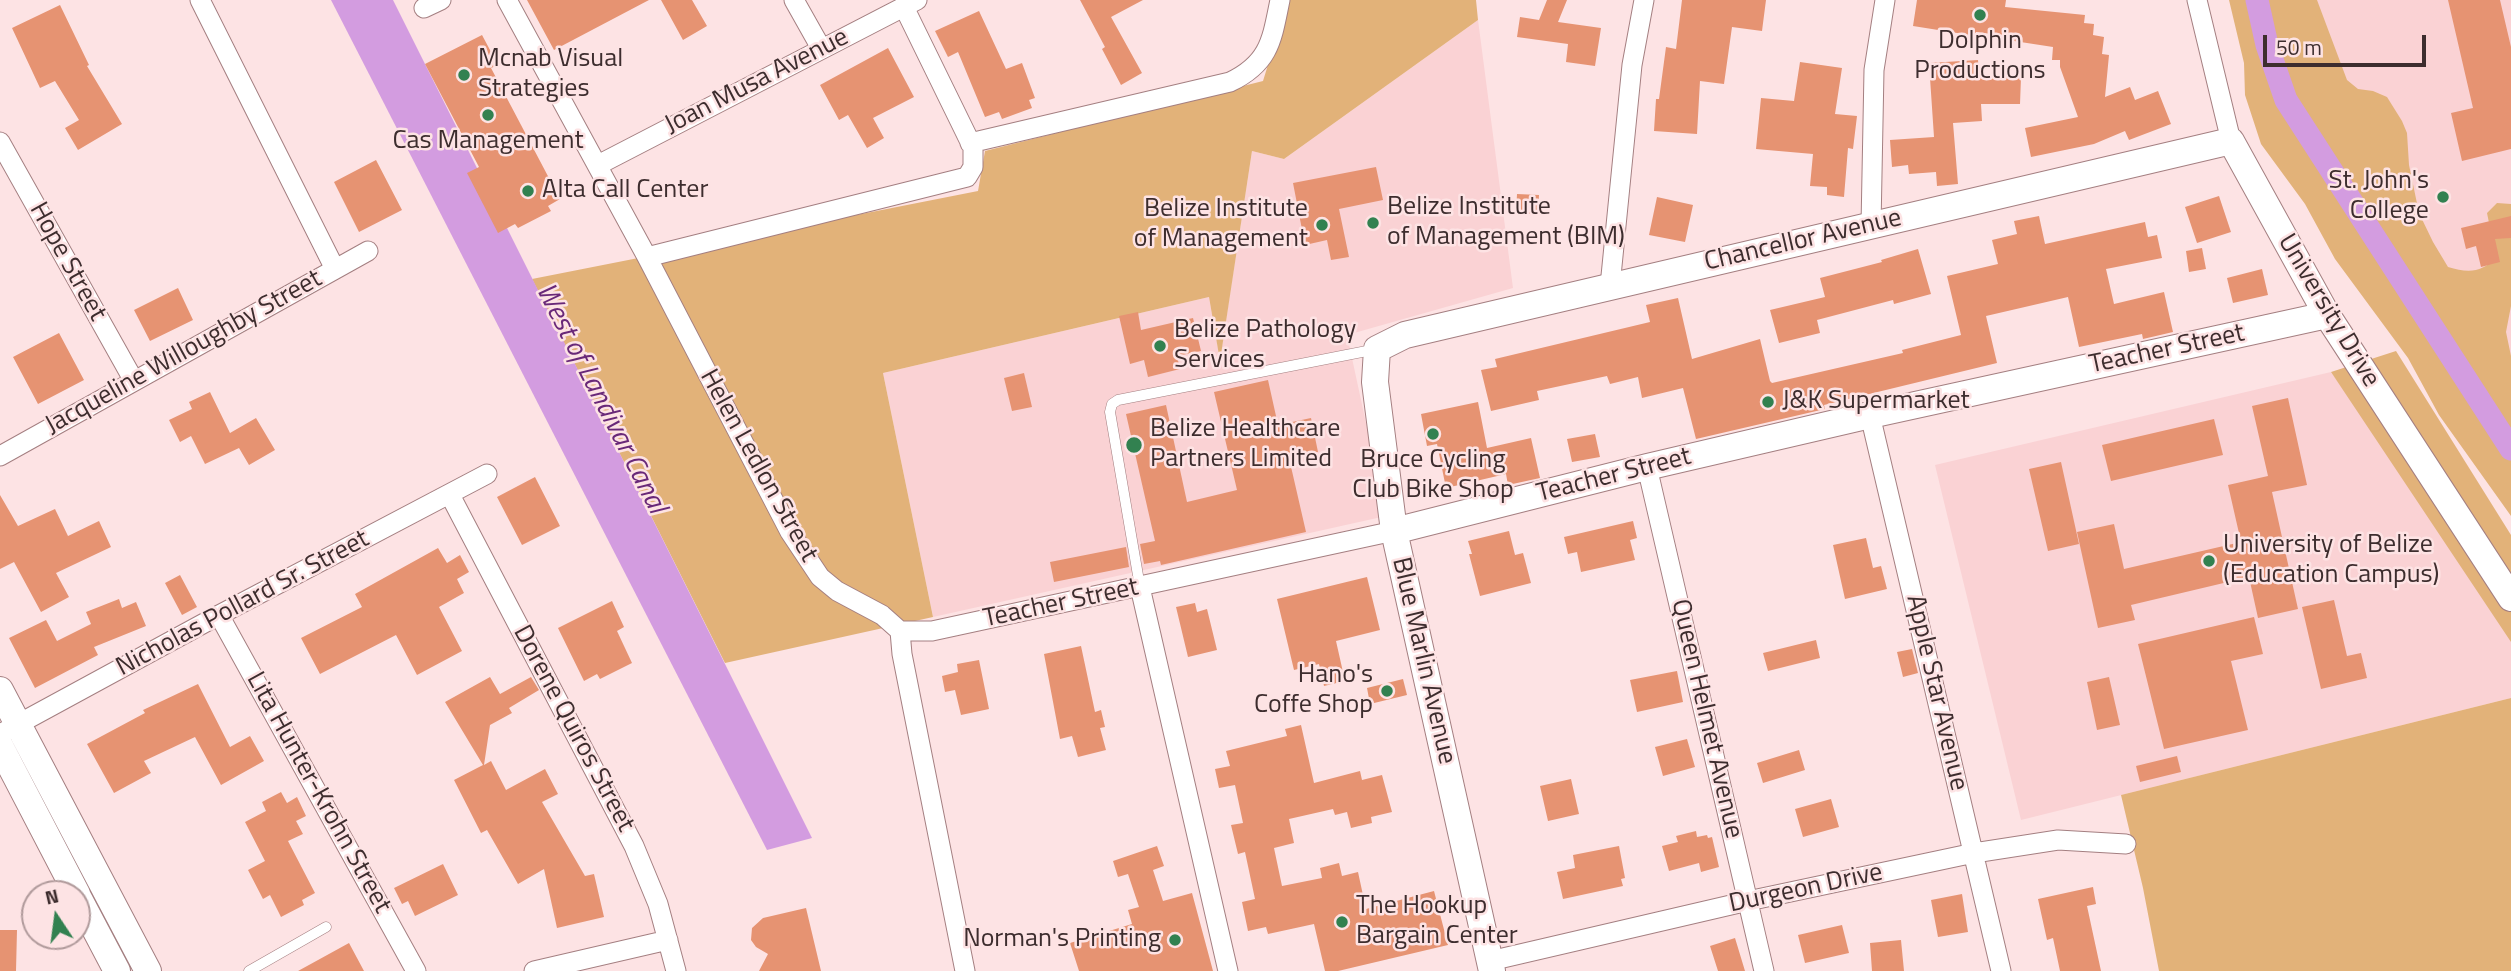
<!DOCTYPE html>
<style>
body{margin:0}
#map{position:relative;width:2511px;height:971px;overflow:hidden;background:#fde3e4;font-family:"Titillium Web",sans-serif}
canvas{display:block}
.north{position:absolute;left:21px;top:880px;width:70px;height:70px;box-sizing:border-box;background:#fde3e4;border:2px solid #b09a9b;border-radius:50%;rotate:347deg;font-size:19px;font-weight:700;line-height:28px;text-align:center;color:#3d2d2e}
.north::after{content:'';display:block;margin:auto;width:24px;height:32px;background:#328150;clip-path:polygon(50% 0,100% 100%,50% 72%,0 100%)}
.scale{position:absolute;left:2263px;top:35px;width:163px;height:32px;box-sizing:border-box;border:4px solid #3d2d2e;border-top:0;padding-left:9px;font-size:21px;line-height:24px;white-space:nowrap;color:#3d2d2e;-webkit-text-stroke:5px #fde3e4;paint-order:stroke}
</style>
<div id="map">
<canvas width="2511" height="971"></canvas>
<div class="north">N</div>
<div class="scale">50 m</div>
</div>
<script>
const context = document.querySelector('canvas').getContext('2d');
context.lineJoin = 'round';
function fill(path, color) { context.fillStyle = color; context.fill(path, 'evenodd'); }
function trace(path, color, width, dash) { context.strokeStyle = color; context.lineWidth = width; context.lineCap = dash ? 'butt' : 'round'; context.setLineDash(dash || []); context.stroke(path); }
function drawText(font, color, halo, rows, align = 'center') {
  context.font = font + ' "Titillium Web",sans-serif'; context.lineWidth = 5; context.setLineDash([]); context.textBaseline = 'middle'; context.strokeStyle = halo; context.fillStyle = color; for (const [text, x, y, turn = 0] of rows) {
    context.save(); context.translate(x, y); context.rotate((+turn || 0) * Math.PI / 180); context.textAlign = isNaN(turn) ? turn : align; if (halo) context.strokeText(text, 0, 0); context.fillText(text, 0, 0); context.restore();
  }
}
fill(new Path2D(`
 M2285 0H2511V409Z
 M1478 20 1513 288 1347 335 1386 516 933 617 883 373 1209 297 1220 359 1252 151 1284 159Z
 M2331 372 2410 483 2511 640V698L2021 820 1935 465Z`), '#fad2d4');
fill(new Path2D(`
 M1288 0H1476L1478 20 1284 159 1252 151 1220 361 1209 297 883 373 933 617 725 663 532 279 978 191 985 151 1263 81Z
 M2229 0H2317L2347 80 2358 89 2373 91 2387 97 2402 121 2407 133 2409 165 2419 213 2433 242 2448 267C2468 273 2482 273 2496 257L2487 213 2497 203 2511 204V306L2506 332 2511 356V516L2439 415 2408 358 2335 259 2305 204 2261 144 2245 95 2244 63Z
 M2396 351 2511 535V642L2331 372Z
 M2511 698V971H2159L2143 888 2121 795Z`), '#e2b279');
fill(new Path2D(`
 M331 0H393L812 838 767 850Z`), '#d39ce0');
trace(new Path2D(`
 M2257 0 2267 45 2286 100 2511 449`), '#d39ce0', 23);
fill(new Path2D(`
 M527 0H649L554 50Z
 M661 0H692L707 26 683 40Z
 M1080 0H1143L1111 17 1142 73 1121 85 1102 49 1105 47Z
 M1547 0H1567L1558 22 1601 28 1595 66 1566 62 1568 44 1517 37 1520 17 1539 20Z
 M1682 0H1766L1762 31 1732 27 1724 84 1700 81 1697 134 1654 131 1656 99H1659L1666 47 1676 49Z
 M1917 0H2006L2005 7 2085 15 2084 23 2094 24 2093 35 2104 37 2102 54 2109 55 2105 97 2130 87 2135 100 2158 91 2171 124 2129 140 2125 131 2094 144 2031 157 2025 128 2078 117 2060 67V60H2052L2053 47 2014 41 2015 37 1976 32V36L1913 26Z
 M2448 0H2500L2511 47V149L2462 161 2451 113 2473 108Z
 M60 5 89 65 87 66 122 124 78 150 65 128 79 120 55 81 40 88 12 28Z
 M979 11 1006 69 1022 63 1035 98 1029 100 1032 108 1002 119 999 112 985 117 958 52 948 57 935 31Z
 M482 35 498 65 491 68 560 199 548 206 551 211 518 228 515 224 498 233 467 173 479 167 425 64Z
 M888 48 914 97 873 118 884 138 867 148 848 115 839 120 820 85Z
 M1978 60 1979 76 2021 77 2020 104H1981L1982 121 1953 123 1958 184 1937 186 1936 172 1909 174 1908 165 1892 167 1890 140 1934 137 1929 63Z
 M1800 62 1842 68 1835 114 1857 116 1853 149 1848 148 1844 197 1827 195V187L1810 186 1813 154 1756 149 1761 98 1794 101Z
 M376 160 402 210 359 232 334 182Z
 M1376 167 1383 200 1339 209 1349 257 1331 260 1327 240 1305 245 1293 183Z
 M1517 194 1539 195 1538 214 1516 213Z
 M2219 196 2231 232 2197 243 2185 207Z
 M1657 197 1693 205 1685 242 1649 235Z
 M2039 216 2045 244 2145 222 2148 237 2157 235 2162 258 2106 269 2114 304 2164 292 2173 332 2143 339 2142 334 2079 347 2068 297 1986 316 1997 363 1824 405 1825 409 1696 439 1683 388 1642 398 1638 377 1610 384 1607 376 1537 391 1539 400 1491 411 1481 370 1497 367 1495 359 1650 322 1646 305 1678 298 1692 359 1760 339 1770 381 1772 383 1903 353 1902 350 1961 335 1947 276 1998 264 1992 240 2017 234 2014 221Z
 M2511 216V238L2495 239 2500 262 2481 267 2476 246 2466 249 2461 228Z
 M2202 248 2206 269 2189 272 2186 251Z
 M1918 249 1931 294 1894 304 1893 300 1817 320 1820 333 1779 343 1770 310 1825 297 1820 278 1882 262 1881 260Z
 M2262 269 2268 295 2233 303 2227 278Z
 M178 288 193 320 150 341 134 310Z
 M1138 312 1141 330 1193 318 1201 351 1177 356 1180 369 1148 377 1144 360 1130 364 1119 316Z
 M59 333 84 380 38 404 13 357Z
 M1024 373 1032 407 1012 411 1004 378Z
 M1268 380 1278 425 1311 418 1318 452 1289 458 1306 532 1161 565 1160 561 1144 564 1140 544 1155 541 1126 414 1166 405 1187 502 1237 490 1214 392Z
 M210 392 230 433 256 418 275 450 249 465 239 448 205 464 191 436 180 442 169 420 192 409 189 402Z
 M2288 398 2307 485 2272 492 2298 609 2258 618 2249 577 2131 605 2135 620 2098 628 2077 532 2114 524 2124 569 2241 542 2228 485 2268 476 2252 406Z
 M1478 402 1487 448 1531 438 1540 478 1508 485 1506 474 1446 488 1437 444 1427 446 1421 414Z
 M2214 419 2223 455 2111 481 2102 445Z
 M1595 434 1600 457 1572 462 1567 439Z
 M2061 462 2079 544 2048 551 2029 469Z
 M535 477 560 526 522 545 497 497Z
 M0 495 18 526 55 509 68 536 99 521 111 547 56 573 69 597 41 612 14 562 0 569Z
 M1633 521 1637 538 1630 540 1635 560 1581 572 1577 552 1568 554 1564 537Z
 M1509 531 1515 555 1523 553 1531 583 1480 596 1469 554H1472L1468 541Z
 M1866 538 1873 568 1881 566 1887 589 1845 599 1833 545Z
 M1126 547 1129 567 1054 582 1050 562Z
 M438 548 447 563 460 555 469 572 457 579 464 593 439 607 462 651 417 675 396 635 320 674 301 638 362 607 355 594Z
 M180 575 197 607 182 615 165 583Z
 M1367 577 1380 630 1336 641 1345 681 1324 686 1319 664 1294 670 1277 599Z
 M119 599 122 608 136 602 146 626 94 647 98 655 35 688 9 638 46 620 57 641 91 624 86 612Z
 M2334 600 2347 656 2361 653 2367 678 2321 689 2302 607Z
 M612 601 624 627 617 631 632 663 600 679 597 674 584 681 558 628Z
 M1195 603 1197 612 1207 609 1217 650 1188 657 1176 607Z
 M2254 617 2263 654 2231 661 2248 730 2164 749 2138 644Z
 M1816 640 1820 658 1768 671 1763 653Z
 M1081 646 1095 712 1101 710 1105 727 1100 728 1106 750 1078 757 1072 736 1060 739 1044 654Z
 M1912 649 1918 673 1903 677 1897 652Z
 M979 660 989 709 961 715 955 690 945 692 942 676 958 672 957 664Z
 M1677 671 1683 702 1637 712 1630 680Z
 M490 677 500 694 531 677 539 690 509 708 512 713 490 725 484 765 491 761 506 790 545 769 558 794 542 802 585 876 594 874 604 917 557 928 544 869 518 884 487 830 481 833 454 780 483 765 445 702Z
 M2109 677 2120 725 2097 730 2087 682Z
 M1403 679 1407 695 1370 704 1367 688Z
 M198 684 230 747 250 736 264 761 221 785 195 737 144 761 151 773 114 793 87 744 145 713 143 710Z
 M1301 725 1314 783 1360 771 1362 780 1382 775 1392 812 1371 817 1372 823 1351 828 1347 812 1335 815 1333 809 1289 819 1294 843 1274 848 1282 886 1322 878 1320 868 1339 863 1342 876 1358 872 1366 909 1434 891 1448 945 1338 971H1325L1314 924 1268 934 1266 927 1248 931 1242 902 1255 899 1245 852 1238 854 1231 825 1243 823 1235 785 1219 788 1215 769 1230 766 1226 751 1287 736 1285 729Z
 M1687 739 1695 767 1663 776 1655 747Z
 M1799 750 1805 770 1763 783 1757 763Z
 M2177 756 2181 772 2140 782 2136 766Z
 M1571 779 1579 814 1548 821 1540 786Z
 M281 792 287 803 297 797 306 816 296 821 303 834 288 841 315 893 302 900 304 905 281 917 270 895 263 899 248 870 265 861 245 822 266 811 262 802Z
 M1831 799 1839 827 1803 837 1795 809Z
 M1696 831 1697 837 1707 835 1708 838 1712 837 1719 867 1701 872 1699 863 1669 871 1662 846 1678 842 1676 836Z
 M1157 846 1164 866 1153 870 1163 901 1192 893 1213 971H1079L1070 943 1132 924 1128 910 1139 907 1128 874 1118 877 1113 861Z
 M1619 846 1625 878 1621 879 1623 886 1563 899 1557 872 1575 868 1573 855Z
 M443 864 458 895 415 916 408 901 402 904 394 888Z
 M2093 887 2096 904 2087 906 2101 971H2060L2053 938 2047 940 2038 899Z
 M1962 894 1968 932 1938 937 1931 900Z
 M806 908 821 971H759L768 954 756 947 751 940 752 928 763 918Z
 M1842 925 1849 953 1805 963 1798 935Z
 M0 930H17L16 971H0Z
 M1735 938 1745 971H1718L1710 946Z
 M1901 940 1904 971H1872L1870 943Z
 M349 943 364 971H298Z`), '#e69372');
const lane = new Path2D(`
 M1140 587 1110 412 1112 404 1118 400 1377 349
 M249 971 326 927`);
const street = new Path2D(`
 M200 0 335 269
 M507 0 647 257 790 532 820 577 837 591 882 615 900 631 902 654 965 971
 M794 0 821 48
 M2197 0 2231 141
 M424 8 441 0
 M0 142 134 381
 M970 143 1230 82C1270 63 1272 39 1280 0
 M598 165 917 0
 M1871 226 1874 70 1885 0
 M647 257 967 177 973 167V148L904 7
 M1610 286 1632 65 1644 0
 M1870 415 2001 971
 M0 456 368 251
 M1647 467 1764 971
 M450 495 634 846 658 904 676 971
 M1140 587 1228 971
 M219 615 416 971
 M900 631H932L1394 531
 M0 734 219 615 487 474
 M1490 961 1748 901 1974 853 2058 840 2126 844
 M534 971 668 940`);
const secondary = new Path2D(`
 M1394 531 1647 467 1870 415 2327 315
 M0 690 148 971
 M0 746 77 894
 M77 895 117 971
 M1492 971 1394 531 1375 382 1377 349 1405 335 2231 141 2327 315 2511 598`);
trace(lane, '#a47f81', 11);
trace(street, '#a47f81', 21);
trace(secondary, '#a47f81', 28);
trace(lane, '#fff', 10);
trace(street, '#fff', 19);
trace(secondary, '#fff', 26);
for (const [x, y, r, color] of [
 [1980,15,7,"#328150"],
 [464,75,7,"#328150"],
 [488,115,7,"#328150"],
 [528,191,7,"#328150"],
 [2443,197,7,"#328150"],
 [1373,223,7,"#328150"],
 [1322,225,7,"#328150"],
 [1160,346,7,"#328150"],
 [1768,402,7,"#328150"],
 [1433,434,7,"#328150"],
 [1134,445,9,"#328150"],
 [2209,561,7,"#328150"],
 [1387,691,7,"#328150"],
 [1342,922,7,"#328150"],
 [1175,940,7,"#328150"]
]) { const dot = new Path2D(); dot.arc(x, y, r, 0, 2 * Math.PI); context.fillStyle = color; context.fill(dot); trace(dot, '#fde3e4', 2.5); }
drawText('26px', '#3d2d2e', '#fde3e4', [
 ["Dolphin",1980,42,"center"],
 ["Productions",1980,72,"center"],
 ["Mcnab Visual",478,60],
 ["Strategies",478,90],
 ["Cas Management",488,142,"center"],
 ["St. John's",2429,182,"right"],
 ["College",2429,212,"right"],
 ["Alta Call Center",542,191],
 ["Belize Institute",1387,208],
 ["of Management (BIM)",1387,238],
 ["Belize Institute",1308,210,"right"],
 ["of Management",1308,240,"right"],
 ["Belize Pathology",1174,331],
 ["Services",1174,361],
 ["J&K Supermarket",1782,402],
 ["Belize Healthcare",1150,430],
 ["Partners Limited",1150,460],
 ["Bruce Cycling",1433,461,"center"],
 ["Club Bike Shop",1433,491,"center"],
 ["University of Belize",2223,546],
 ["(Education Campus)",2223,576],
 ["Hano's",1373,676,"right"],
 ["Coffe Shop",1373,706,"right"],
 ["The Hookup",1356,907],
 ["Bargain Center",1356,937],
 ["Norman's Printing",1161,940,"right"]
], 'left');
drawText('26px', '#3d2d2e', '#fde3e4', [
 ["Joan Musa Avenue",757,82,-27],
 ["Chancellor Avenue",1803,241,-13],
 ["Hope Street",67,262,61],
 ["University Drive",2328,311,59],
 ["Teacher Street",2167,350,-12],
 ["Jacqueline Willoughby Street",184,353,-29],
 ["Helen Ledlon Street",758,466,61],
 ["Teacher Street",1614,476,-14],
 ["Nicholas Pollard Sr. Street",243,604,-28],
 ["Teacher Street",1061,604,-12],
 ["Blue Marlin Avenue",1423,661,77],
 ["Apple Star Avenue",1936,693,77],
 ["Queen Helmet Avenue",1706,719,77],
 ["Dorene Quiros Street",573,729,62],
 ["Lita Hunter-Krohn Street",318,793,61],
 ["Durgeon Drive",1806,889,-12]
]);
drawText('italic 28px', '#692878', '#fde3e4', [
 ["West of Landivar Canal",600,399,63]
]);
</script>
